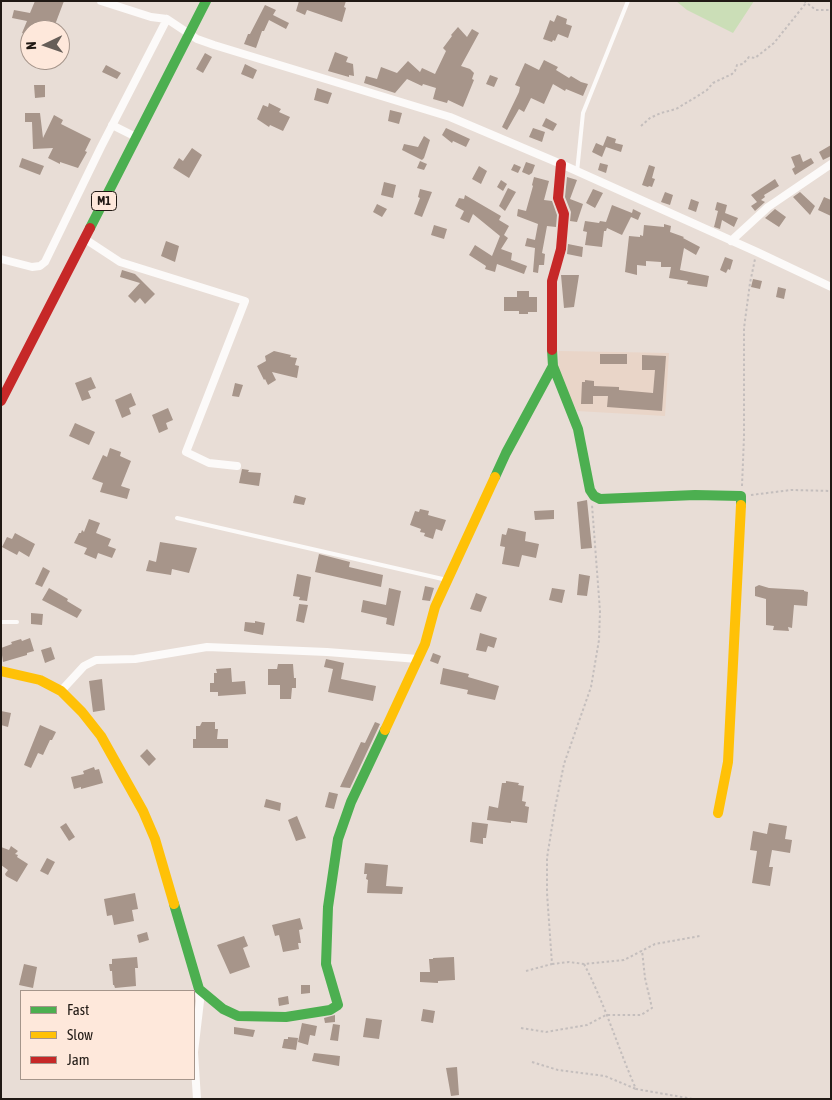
<!DOCTYPE html>
<style>
body{margin:0}
#map{position:relative;width:832px;height:1100px;overflow:hidden;background:#e8ddd6;font-family:"Asap Condensed",sans-serif}
canvas{display:block}
.frame{position:absolute;inset:0;border:2px solid #201914;pointer-events:none}
.legend{position:absolute;left:20px;top:990px;width:175px;height:90px;box-sizing:border-box;background:#fee8db;border:1px solid #a5958b;margin:0;padding:6px 9px;list-style:none;font-size:15px;color:#201914}
.legend li{display:flex;align-items:center;gap:10px;height:25px}
.legend b{width:25px;border:1px solid #a5958b}
.north{position:absolute;left:20px;top:20px;width:50px;height:50px;box-sizing:border-box;background:#fee8db;border:1px solid #a5958b;border-radius:50%;rotate:267deg;font-size:14px;font-weight:700;line-height:20px;text-align:center;color:#201914}
.north::after{content:'';display:block;margin:auto;width:18px;height:22px;background:#665e58;clip-path:polygon(50% 0,100% 100%,50% 72%,0 100%)}
</style>
<div id="map">
<canvas width="832" height="1100"></canvas>
<div class="frame"></div>
<ul class="legend">
<li><b style="height:6px;background:#4caf50"></b>Fast</li>
<li><b style="height:6px;background:#ffc107"></b>Slow</li>
<li><b style="height:6px;background:#c62828"></b>Jam</li>
</ul>
<div class="north">N</div>
</div>
<script>
const context = document.querySelector('canvas').getContext('2d');
context.lineJoin = 'round';
function fill(path, color) { context.fillStyle = color; context.fill(path, 'evenodd'); }
function trace(path, color, width, dash) { context.strokeStyle = color; context.lineWidth = width; context.lineCap = dash ? 'butt' : 'round'; context.setLineDash(dash || []); context.stroke(path); }
function drawText(font, color, halo, rows, align = 'center') {
  context.font = font + ' "Asap Condensed",sans-serif'; context.lineWidth = 5; context.setLineDash([]); context.textBaseline = 'middle'; context.strokeStyle = halo; context.fillStyle = color; for (const [text, x, y, turn = 0] of rows) {
    context.save(); context.translate(x, y); context.rotate((+turn || 0) * Math.PI / 180); context.textAlign = isNaN(turn) ? turn : align; if (halo) context.strokeText(text, 0, 0); context.fillText(text, 0, 0); context.restore();
  }
}
fill(new Path2D(`
 M559 351 669 353 665 416 577 411 558 372Z`), '#e9d5c8');
fill(new Path2D(`
 M676 1H754L733 33 687 10Z`), '#cbdeb7');
fill(new Path2D(`
 M35 1H64L53 30H30V36L22 33 27 21 12 18 14 10 30 13Z
 M299 1H346L344 7 346 8 342 22 307 10 305 15 296 11Z
 M265 5 276 10 273 15 289 23 286 29 269 20 264 31H262L256 48 244 44 248 34H250Z
 M557 15 567 19 566 24 572 26 568 38 558 34 555 41 553 40 552 42 543 39 550 20 554 22Z
 M458 27 467 37 472 29 479 33 461 66 470 69 474 73 472 79 474 80 463 107 448 100 447 103 433 99 436 88 423 84 422 86 407 79 395 93 364 83 366 76 377 79 381 67 397 73 408 61 420 72 422 68 435 74 446 51 443 48 452 36 451 35Z
 M60 41 69 45 60 64Z
 M335 52 348 57 346 62 353 64 354 76 349 75V77L328 71Z
 M205 53 212 57 203 73 196 69Z
 M544 60 558 67 556 70 569 78 571 76 581 82 588 84 583 96 566 89 565 91 553 84 544 104 531 98 524 112 519 109 507 130 502 127 519 92 520 87 515 85 525 63 539 70Z
 M245 64 257 70 253 79 241 74Z
 M106 65 121 73 117 79 102 72Z
 M490 75 498 78 494 87 486 84Z
 M34 85H45V97L35 98Z
 M317 88 332 93 328 104 314 100Z
 M269 103 281 109 279 112 290 117 283 131 270 125 269 127 257 119 263 105 268 107Z
 M390 110 402 113 399 124 388 121Z
 M25 113H40L43 138 54 115 63 120 61 124 91 139 85 151 87 152 78 168 60 162V164L48 158 53 148 33 149 32 122H25Z
 M546 118 557 124 553 131 542 126Z
 M446 128 470 139 466 147 453 141 452 143 442 135Z
 M533 128 545 132 542 142 529 137Z
 M424 136 430 140 424 158 422 160 402 150 404 144 418 147Z
 M607 136 616 139 615 143 623 145 621 152 606 147 602 157 592 152 596 143 603 146Z
 M831 145V156L823 160 819 152Z
 M192 148 202 155 189 178 173 168 179 158 183 161Z
 M800 154 803 162 811 158 814 163 795 175 792 169 795 167 791 157Z
 M22 158 44 166 40 175 19 167Z
 M420 161 427 164 424 170 417 168Z
 M526 162 535 165 532 173 529 175 522 172Z
 M600 163 608 165 606 173 598 170Z
 M514 164 521 167 518 173 511 170Z
 M649 165 655 167 652 178 655 179 652 187 649 186 648 187 642 185Z
 M479 166 487 171 481 184 472 179Z
 M534 177 549 181 544 200 552 201 557 215 556 227 547 226 542 253 545 254 544 265H539L538 273 533 272 535 248 525 246 527 238 535 240 538 224 517 216 518 209 526 211 533 186 532 185Z
 M567 177 577 180 570 199 583 204 577 222 570 221 571 212 565 197Z
 M775 179 779 186 764 195 765 197 761 200 765 202 755 211 751 206 757 202 751 195Z
 M501 180 507 184 503 191 497 187Z
 M384 182 396 185 393 198 381 195Z
 M508 188 516 192 505 211 499 206Z
 M420 189 432 192 422 217 414 214 420 198 418 197Z
 M593 189 603 193 595 208 586 203Z
 M665 192 673 195 670 205 661 202Z
 M800 192 815 206 810 215 793 197Z
 M465 195 501 216 499 220 509 226 504 235 508 238 501 249 512 253 511 260 527 266 524 274 497 264 495 272 485 269 486 266 469 255 475 245 492 256 500 236 473 214 469 223 460 219 464 211 455 206 459 198 464 199Z
 M824 197 831 200V216L818 210Z
 M691 199 699 202 696 212 688 209Z
 M717 202 727 205 725 213 738 218 734 227 722 220 720 229 714 227 718 211 715 210Z
 M377 204 387 209 382 217 373 212Z
 M612 205 632 213 633 209 641 213 638 220 631 217 622 235 607 228 606 231H604L602 247 585 245 587 232 583 231 585 221 599 223 600 221 606 222Z
 M775 209 786 217 779 227 765 218Z
 M664 224 671 226 670 232 684 237 683 238 700 247 696 255 684 248 680 270 709 276 707 287 687 284 688 281 669 278 671 267H661V262L646 261V266L637 265V275L625 272 629 236 640 237V235L643 236 644 225 664 227Z
 M434 225 447 229 444 239 431 235Z
 M166 241 179 246 175 262 161 256Z
 M568 244 583 247 582 257 567 254Z
 M725 257 733 260 730 270 728 269 726 273 720 270Z
 M122 270 135 274 155 294 145 304 140 298 135 303 128 296 140 283 120 277Z
 M561 275H579L574 307 564 308Z
 M753 279 762 281 760 289 751 287Z
 M778 287 786 289 784 299 776 297Z
 M517 291H529V297H537V312H528V314H519V311H504V297H517Z
 M274 351 291 355 290 357 297 358 295 365 299 366 297 378 272 372 276 380 268 385 265 379 264 380 257 366 266 361 265 356Z
 M600 354H627V364H600Z
 M642 355 666 356 662 411 607 407 608 396H593V404H581L582 382H585V380L594 381V386L619 387V390L653 393 655 370H642Z
 M91 377 96 388 88 391 91 398 82 401 75 383Z
 M235 383 243 385 239 397 232 396Z
 M131 393 136 405 129 408 131 414 122 418 115 400Z
 M168 408 173 420 166 423 168 429 159 433 152 415Z
 M75 423 95 432 89 445 69 436Z
 M110 448 121 452 120 456 131 461 121 486 130 489 127 499 100 492 103 483 92 479 103 455 107 457Z
 M242 469 249 470 248 472 261 473 259 486 239 483Z
 M295 495 306 498 304 505 293 503Z
 M587 500 592 548 581 549 577 502Z
 M420 509 429 511 428 515 446 520 442 531 436 529 433 539 424 536 425 533 420 532 421 529 410 525 415 511 419 512Z
 M554 510V519L535 520 534 511Z
 M89 519 100 523 96 533 111 539 108 546 116 549 112 558 98 553 96 559 84 554 87 548 74 543 79 533H81L82 530 84 532Z
 M508 528 526 532 525 541 539 544 536 558 522 555 519 567 502 564 505 547 500 546 502 534 506 535Z
 M15 533 35 544 29 557 19 551 17 555 2 547 7 537 12 539Z
 M160 542 197 548 189 573 172 569 171 575 146 571 149 560 156 562Z
 M319 554 350 562 349 567 383 575 381 587 315 572Z
 M43 567 50 571 42 587 35 584Z
 M297 574 311 577 307 601 299 600 300 597 293 596Z
 M579 574 590 576 587 596 577 595Z
 M759 585 769 588 804 590V591L808 592 807 606 794 605 792 628 788 627 789 631 773 630 774 626 766 625V599L755 596V587Z
 M425 586 434 588 430 601 422 600Z
 M49 588 68 599 67 601 82 610 77 618 42 600Z
 M389 588 401 591 394 626 386 624 387 618 361 612 363 600 386 605Z
 M552 588 565 590 562 603 549 600Z
 M476 593 487 597 481 612 470 609Z
 M299 604 308 605 304 623 296 621Z
 M31 613 43 614 42 625 31 624Z
 M255 621 265 623 263 635 244 631 245 622 255 623Z
 M480 633 497 638 494 648 488 646 486 652 476 650Z
 M30 638 34 651 27 653V655L3 662 1 648 12 644 11 642 21 639 22 641Z
 M51 647 55 659 45 663 41 650Z
 M433 653 441 656 438 664 430 661Z
 M326 659 344 663 341 679 376 686 373 701 328 692 333 669 324 667Z
 M278 664H293L294 678H296V688H292L291 699H280V685H268V669H277Z
 M231 668 232 682 245 681 246 694 218 696V692H210V683H214V673H217L216 669Z
 M443 668 469 674 468 677 499 686 495 700 467 694 468 690 440 684Z
 M102 679 105 710 93 712 89 681Z
 M1 711 11 713 8 727 1 725Z
 M202 722H215V729H218L217 739H228V748H193V739H196V726H200Z
 M375 722 380 724 350 788 340 787 361 742 365 743Z
 M40 725 56 732 52 740H50L43 755 38 753 31 768 24 765Z
 M147 749 156 759 149 766 140 756Z
 M94 767 95 770 99 769 103 783 81 789V787L74 789 71 777 84 774 83 771Z
 M506 781 519 783 518 785 524 786 522 801 526 802 525 806 529 807 527 823 511 821V823L487 820 489 806 498 808 502 783H506Z
 M329 792 338 794 334 809 325 807Z
 M266 799 281 803 280 811 264 807Z
 M297 816 306 838 296 841 288 820Z
 M472 822 488 824 486 838H483V844L470 842Z
 M66 823 75 837 69 841 60 827Z
 M769 823 787 826 785 839 792 840 790 853 772 850 769 867H773L770 886 752 883 757 851 750 850 753 831 767 834Z
 M11 846 18 851 15 854 18 855 17 857 28 864 17 882 6 876 5 874 8 870 1 865V847L9 850Z
 M47 858 55 862 48 875 40 871Z
 M365 863 388 865 386 886 403 887 402 894 367 893 368 880 366 879 367 874H364Z
 M135 893 138 909 132 910 134 921 114 925 112 915 107 916 104 899Z
 M300 918 303 929 299 930 301 943H298L299 949 283 952 279 935 275 936 272 925Z
 M147 932 149 940 139 943 137 935Z
 M244 936 248 946 243 948 250 967 230 974 217 945Z
 M137 957 138 968H135L136 986 115 988 114 985H113L112 971H110L109 964H112V959Z
 M454 957 455 980 438 981V983L420 982V972H430L429 959H433V958Z
 M24 964 37 967 33 988 19 985Z
 M301 985H310V993L301 994Z
 M288 996 289 1004 279 1006 278 998Z
 M423 1009 435 1011 433 1023 421 1021Z
 M335 1015V1022L325 1023 324 1018Z
 M366 1018 382 1020 379 1039 363 1037Z
 M302 1023 317 1026 315 1036 310 1035 308 1045 298 1042Z
 M333 1024 340 1025 338 1041 330 1040Z
 M234 1027 255 1030 253 1037 234 1034Z
 M288 1037 298 1038 296 1050 282 1048 284 1039H288Z
 M314 1053 340 1056 339 1066 312 1061Z
 M457 1067 459 1095 451 1096 446 1068Z`), '#a7958a');
trace(new Path2D(`
 M804 1 816 10H831
 M641 126 650 118 661 113 676 109 696 97 707 90 713 83 732 74 735 71 737 65 743 64 749 57 755 58 774 43 806 3
 M742 486 744 437V328L750 283 755 259
 M751 495 791 490 831 491
 M552 964 569 962 584 964 624 960 655 944 700 936
 M584 964C605 1004 618 1048 636 1089L693 1099
 M526 971 552 964 547 893V858L555 808 564 764 591 687 599 640 600 611 592 505
 M521 1028 546 1032 587 1025 606 1015H641L652 1008 645 978 642 950
 M532 1062 558 1070 605 1076 636 1089`), '#c4bebd', 2, [2.5, 2.5]);
trace(new Path2D(`
 M577 172 583 113 628 1
 M177 518 447 580
 M1 622H17`), '#fcfaf9', 4);
trace(new Path2D(`
 M101 1 151 17 167 19 197 39 214 45 450 117 561 164 757 252 831 287
 M112 125 136 137
 M85 239 120 262 245 301 186 452 209 463 237 466
 M731 241 768 207 831 164
 M1 259 32 267 40 266 45 262 101 147 167 19
 M61 691 84 666 96 660 135 659 207 647 327 652 418 659
 M197 1099 194 1052 200 1001 199 989`), '#fcfaf9', 8);
trace(new Path2D(`
 M90 228 206 1
 M552 350 553 366 578 429 590 490 594 496 600 499 695 495 741 496V505
 M495 477 506 453 553 366
 M174 904 199 989 223 1009 238 1016 286 1017 330 1010 338 1005 326 964 328 907 338 839 351 802 385 730`), '#4caf50', 10);
trace(new Path2D(`
 M1 671 40 680 61 691 82 712 101 736 143 811 155 839 174 904
 M385 730 425 644 435 607 495 477
 M718 813 728 762 741 505`), '#ffc107', 10);
trace(new Path2D(`
 M552 350V281L561 249 564 214 558 198 561 164
 M1 401 90 228`), '#c62828', 10);
for (const [x, y, w] of [
 [104,201,25]
]) { const box = new Path2D(); box.roundRect(x - w / 2, y - 9.5, w, 19, 4); context.fillStyle = '#fee8db'; context.fill(box); trace(box, '#201914', 1); }
drawText('bold 12px', '#201914', null, [
 ["M1",104,201]
]);
</script>
